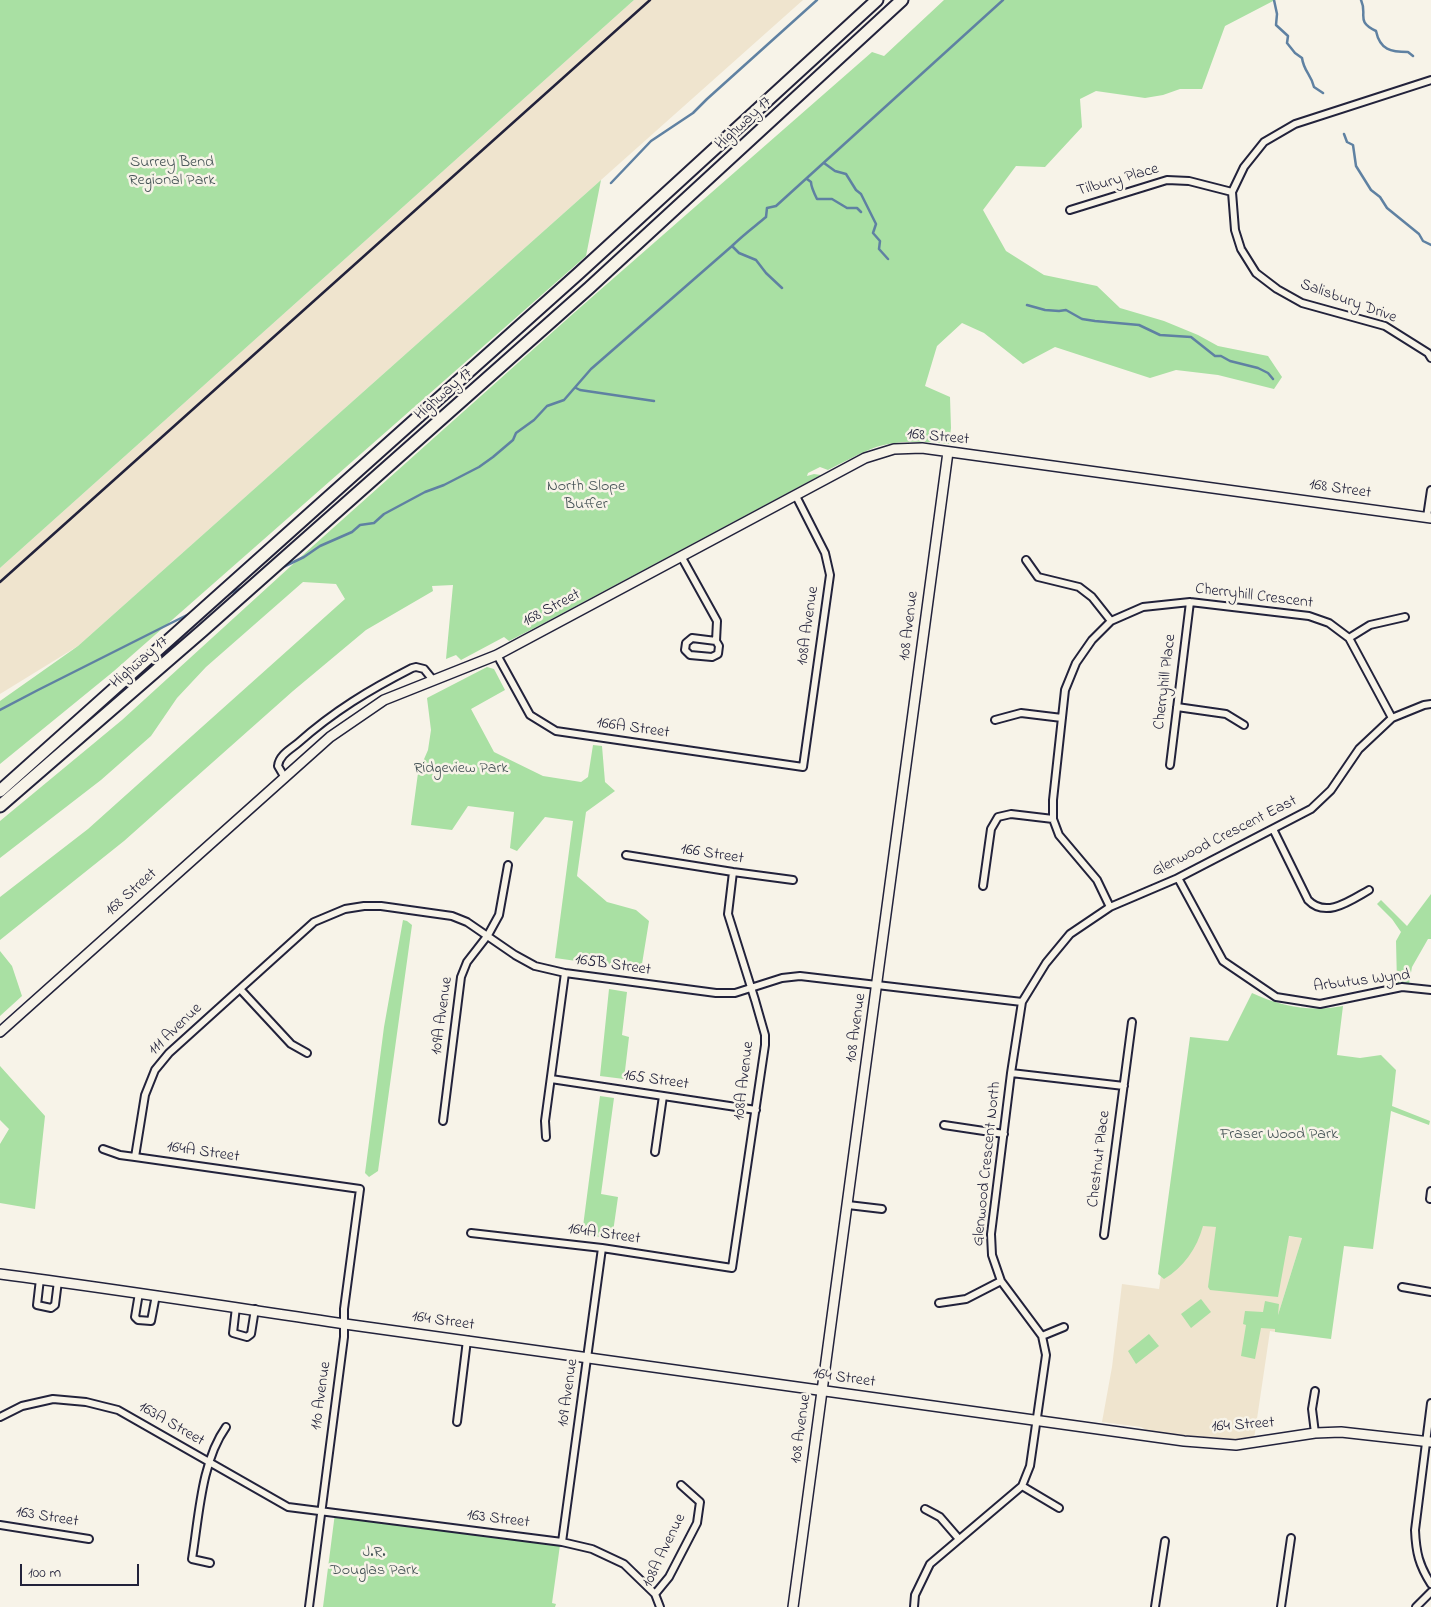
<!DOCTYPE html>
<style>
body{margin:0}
#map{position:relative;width:1431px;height:1607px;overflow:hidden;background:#f7f3e8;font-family:"Indie Flower",sans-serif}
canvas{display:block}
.scale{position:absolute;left:20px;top:1564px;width:119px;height:22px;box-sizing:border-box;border:2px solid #22223b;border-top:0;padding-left:6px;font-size:15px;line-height:18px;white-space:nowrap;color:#22223b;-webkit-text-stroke:4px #f7f3e8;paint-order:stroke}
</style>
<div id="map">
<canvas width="1431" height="1607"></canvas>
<div class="scale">100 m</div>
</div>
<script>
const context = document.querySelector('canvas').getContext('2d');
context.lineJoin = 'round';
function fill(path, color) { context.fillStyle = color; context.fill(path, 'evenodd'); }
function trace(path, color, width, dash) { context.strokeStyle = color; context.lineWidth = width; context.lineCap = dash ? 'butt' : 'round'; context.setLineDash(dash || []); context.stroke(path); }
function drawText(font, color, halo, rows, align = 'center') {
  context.font = font + ' "Indie Flower",sans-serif'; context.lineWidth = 5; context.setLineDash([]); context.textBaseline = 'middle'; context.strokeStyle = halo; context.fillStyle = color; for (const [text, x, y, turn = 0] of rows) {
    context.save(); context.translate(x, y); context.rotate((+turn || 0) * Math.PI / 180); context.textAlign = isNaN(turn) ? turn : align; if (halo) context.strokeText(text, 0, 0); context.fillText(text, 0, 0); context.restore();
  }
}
fill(new Path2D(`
 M634 0H803L78 646 0 694V568Z
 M1169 1221 1302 1238 1278 1315 1275 1332 1270 1331 1254 1439H1212L1148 1431 1141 1427 1102 1422 1112 1367 1122 1284 1159 1289Z`), '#efe4ce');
fill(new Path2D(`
 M0 0H634L0 568Z
 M944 0H1275L1225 26 1202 89H1180L1163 95 1145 98 1096 91 1080 99 1082 127 1045 167 1016 166 983 210 1006 251 1044 275 1097 286 1120 308 1164 321 1198 335 1218 346 1268 356 1282 377 1274 389 1218 375 1176 370 1150 378 1055 347 1023 364 984 333 962 323 937 346 925 386 950 397 951 428 949 444C924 441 894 440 871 449 856 455 842 463 828 470L820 467 808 473 807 476 814 474 821 475 819 476 544 623 509 641 504 637 461 660 456 655 446 659 453 585 432 586 433 591 366 630 293 691 124 841 0 940V897L88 829 345 599 336 584 303 582 206 667 177 698 151 736 101 780 0 858V821L122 720 314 545 575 312 872 52 884 56Z
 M601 180 586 256 114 671 0 764V701L78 646Z
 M487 667 494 669 505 690 471 709 494 752 543 776 581 782 588 777 593 745 602 746 605 782 615 791 586 812 577 876 607 902 636 910 649 921 641 970 555 958 573 821 545 817 517 851 510 848 514 812 468 806 452 830 411 825 418 773 428 750 431 730 427 698Z
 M1431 894V939H1428L1412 967 1409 984 1397 983 1396 941 1401 932 1392 919 1377 904 1381 900 1407 926Z
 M403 920 407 921 412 925 378 1171 369 1177 365 1173 384 1027Z
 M0 951 12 966 22 996 0 1016Z
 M609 989 627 992 622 1035 629 1037 624 1079 600 1076Z
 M1252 993C1282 1007 1311 1012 1343 1006L1337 1055 1360 1058 1381 1055 1396 1070 1392 1106 1430 1121 1429 1125 1391 1111 1373 1249 1344 1246 1331 1339 1275 1332V1329L1261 1328 1255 1359 1241 1356 1246 1325 1243 1324 1245 1311 1263 1312 1265 1301 1279 1304 1278 1315 1302 1238 1289 1236 1278 1297 1210 1290 1208 1287 1216 1227 1203 1226C1197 1248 1184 1267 1164 1279L1158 1274 1190 1037 1228 1041Z
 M0 1066 45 1116 35 1209 0 1203V1144L9 1129 0 1120Z
 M600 1096 614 1098 601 1194 618 1197 612 1239 582 1234Z
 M1201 1299 1211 1312 1191 1328 1181 1314Z
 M1149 1334 1159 1346 1136 1364 1128 1351Z
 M335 1513 560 1545 552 1603 556 1604 555 1607H323Z`), '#a9e0a3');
trace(new Path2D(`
 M1274 0 1277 14 1276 25 1288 36 1287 43 1295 53 1302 58C1304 72 1311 74 1314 87L1323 93
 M1361 0C1368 15 1355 21 1376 31 1380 50 1391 52 1408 52L1413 56
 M1344 134 1347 142 1353 145 1356 166 1371 190 1380 197 1387 208 1419 234 1423 241 1431 245
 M824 163 835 171 846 174 856 190 861 194 876 224 873 233 880 241 879 249 888 259
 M807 179 811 182C811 186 815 195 817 199H832L847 208H857L861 212
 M611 183 651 141 693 113 707 99 817 0
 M732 246 739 253 756 260 766 273 782 288
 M1027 305 1045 310 1059 311 1066 310 1082 319 1095 321 1139 325 1160 335 1191 337 1215 356H1221L1230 361 1258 368 1268 373 1273 379
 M576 388 580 390 654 401
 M281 568 304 557 320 546 352 532 360 525 374 523 384 514 425 492 444 485 479 467 493 457 513 440 516 433 534 420 547 406 564 400 591 369 732 246C743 235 754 227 766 217L767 208 776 206 1003 0
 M225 596 245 586
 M0 710 38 690 191 613`), '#5f81a2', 2.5);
const street = new Path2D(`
 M1431 80 1295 124 1264 142 1244 167 1232 192 1235 230 1241 249 1256 273 1277 289 1302 303 1385 326 1428 353 1431 358
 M1070 210 1167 180 1189 181 1232 192
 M1427 517 1431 490
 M681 556 717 621 716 641 719 646 718 654 712 657 690 655 685 650 686 643 692 638 716 641
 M1026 560 1038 577 1079 587 1092 597 1111 621
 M1349 638 1370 625 1405 617
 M497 655 530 715 556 731 803 767 830 575 825 553 796 496
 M1177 707 1226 714 1244 725
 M995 720 1021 713 1062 718
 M1170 765 1190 602
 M285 778 278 766C279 755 291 749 298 743 334 711 369 690 412 668L416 667 424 669 433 680
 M1273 829 1308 900C1326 919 1351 900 1369 890
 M626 855 733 872 793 880
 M1178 878 1223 961 1276 997 1320 1004 1402 987 1431 990
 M983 886 991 829 998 817 1011 814 1053 819
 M1110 907 1097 880 1059 835 1053 819V800L1065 690 1076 663 1092 640 1111 621 1143 607 1190 602 1309 616 1329 623 1349 638 1392 718
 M240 989 291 1044 307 1053
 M1011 1073 1124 1086
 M551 1079 756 1110
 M443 1121 461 977 467 962 488 935 499 915 508 865
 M944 1125 1004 1134
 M546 1137 545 1121 565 973
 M103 1149 120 1155 135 1157 360 1189 344 1309V1337L309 1607
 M655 1152 663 1096
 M135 1157 145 1095 155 1070 169 1053 314 922 345 909 364 906H381L452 916 467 922 515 955 535 966 565 973 716 993H735L782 978 800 976 1022 1002
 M1430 1199 1431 1191
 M848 1205 882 1209
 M471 1233 602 1248 732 1268 765 1045V1035L755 1000 728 914 733 872
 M1104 1235 1132 1022
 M40 1279 37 1305 51 1308 55 1305 58 1281
 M1402 1287 1431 1292
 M139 1293 135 1317 138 1320 151 1321 156 1295
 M939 1303 966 1299 1001 1281
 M236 1307 233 1333 247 1337 251 1334 255 1309
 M1042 1336 1064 1327
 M1315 1391 1312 1409 1315 1433
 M1431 1403 1415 1530C1416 1553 1419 1565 1431 1584
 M0 1417 22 1406 53 1399 86 1402 118 1410 288 1507 562 1542 592 1549 624 1564 655 1594
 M457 1422 467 1340
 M1022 1486 1059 1508
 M925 1509 940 1517 959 1539
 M0 1525 89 1539
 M562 1542 602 1248
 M210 1563 192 1559C199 1517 201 1462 226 1427
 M660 1607 655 1594 669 1577 697 1523 700 1502 681 1485
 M914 1607 915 1595 930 1564 1022 1486 1030 1466 1046 1355 1042 1336 1001 1281 992 1255 991 1234 1011 1073 1022 1002 1046 963 1070 934 1110 907 1178 878 1311 809 1331 790 1359 749 1392 718 1424 705 1431 704
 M1155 1607 1165 1541
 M1281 1607 1291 1538
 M1416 1607 1431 1592`);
const secondary = new Path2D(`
 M0 1032 330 737 384 700 497 655 865 458 894 449 922 448 1431 518
 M0 1274C115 1289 230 1307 345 1324 624 1365 904 1402 1184 1441L1236 1445 1315 1433 1341 1432 1431 1442
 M793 1607 948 452`);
const highway = new Path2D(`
 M0 791 579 273 877 0
 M0 806 202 631 589 288 902 0`);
trace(street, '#22223b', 10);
trace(secondary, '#22223b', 12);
trace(highway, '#22223b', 15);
trace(street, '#f7f3e8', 6);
trace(secondary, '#f7f3e8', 9);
trace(highway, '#f7f3e8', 11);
trace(new Path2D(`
 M0 582 650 0`), '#22223b', 2.5);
drawText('16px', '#22223b', '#f7f3e8', [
 ["Highway 17",744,124,-43],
 ["Tilbury Place",1118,181,-16],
 ["Salisbury Drive",1348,302,20],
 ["Highway 17",444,395,-41],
 ["168 Street",938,438,5],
 ["168 Street",1340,490,8],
 ["Cherryhill Crescent",1254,597,7],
 ["168 Street",552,609,-28],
 ["108A Avenue",809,626,-82],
 ["108 Avenue",910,626,-83],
 ["Highway 17",140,663,-41],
 ["Cherryhill Place",1166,682,-83],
 ["166A Street",633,729,8],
 ["Glenwood Crescent East",1225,837,-27],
 ["166 Street",712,855,9],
 ["168 Street",132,893,-42],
 ["165B Street",613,966,8],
 ["Arbutus Wynd",1362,982,-7],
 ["109A Avenue",443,1016,-82],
 ["108 Avenue",857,1028,-82],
 ["111 Avenue",176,1030,-44],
 ["165 Street",656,1081,8],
 ["108A Avenue",745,1081,-83],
 ["164A Street",203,1153,8],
 ["Chestnut Place",1100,1159,-83],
 ["Glenwood Crescent North",988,1164,-84],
 ["164A Street",604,1235,8],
 ["164 Street",443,1322,8],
 ["164 Street",844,1379,8],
 ["109 Avenue",569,1393,-82],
 ["110 Avenue",322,1396,-82],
 ["163A Street",171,1425,30],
 ["164 Street",1243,1426,-4],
 ["108 Avenue",802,1429,-82],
 ["163 Street",47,1518,9],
 ["163 Street",498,1520,7],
 ["108A Avenue",665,1551,-64]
]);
drawText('16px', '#445255', '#f7f3e8', [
 ["Surrey Bend",172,163],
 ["Regional Park",172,181],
 ["North Slope",586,487],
 ["Buffer",586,505],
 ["Ridgeview Park",461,769],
 ["Fraser Wood Park",1279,1135],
 ["J.R.",374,1553],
 ["Douglas Park",374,1571]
]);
</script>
